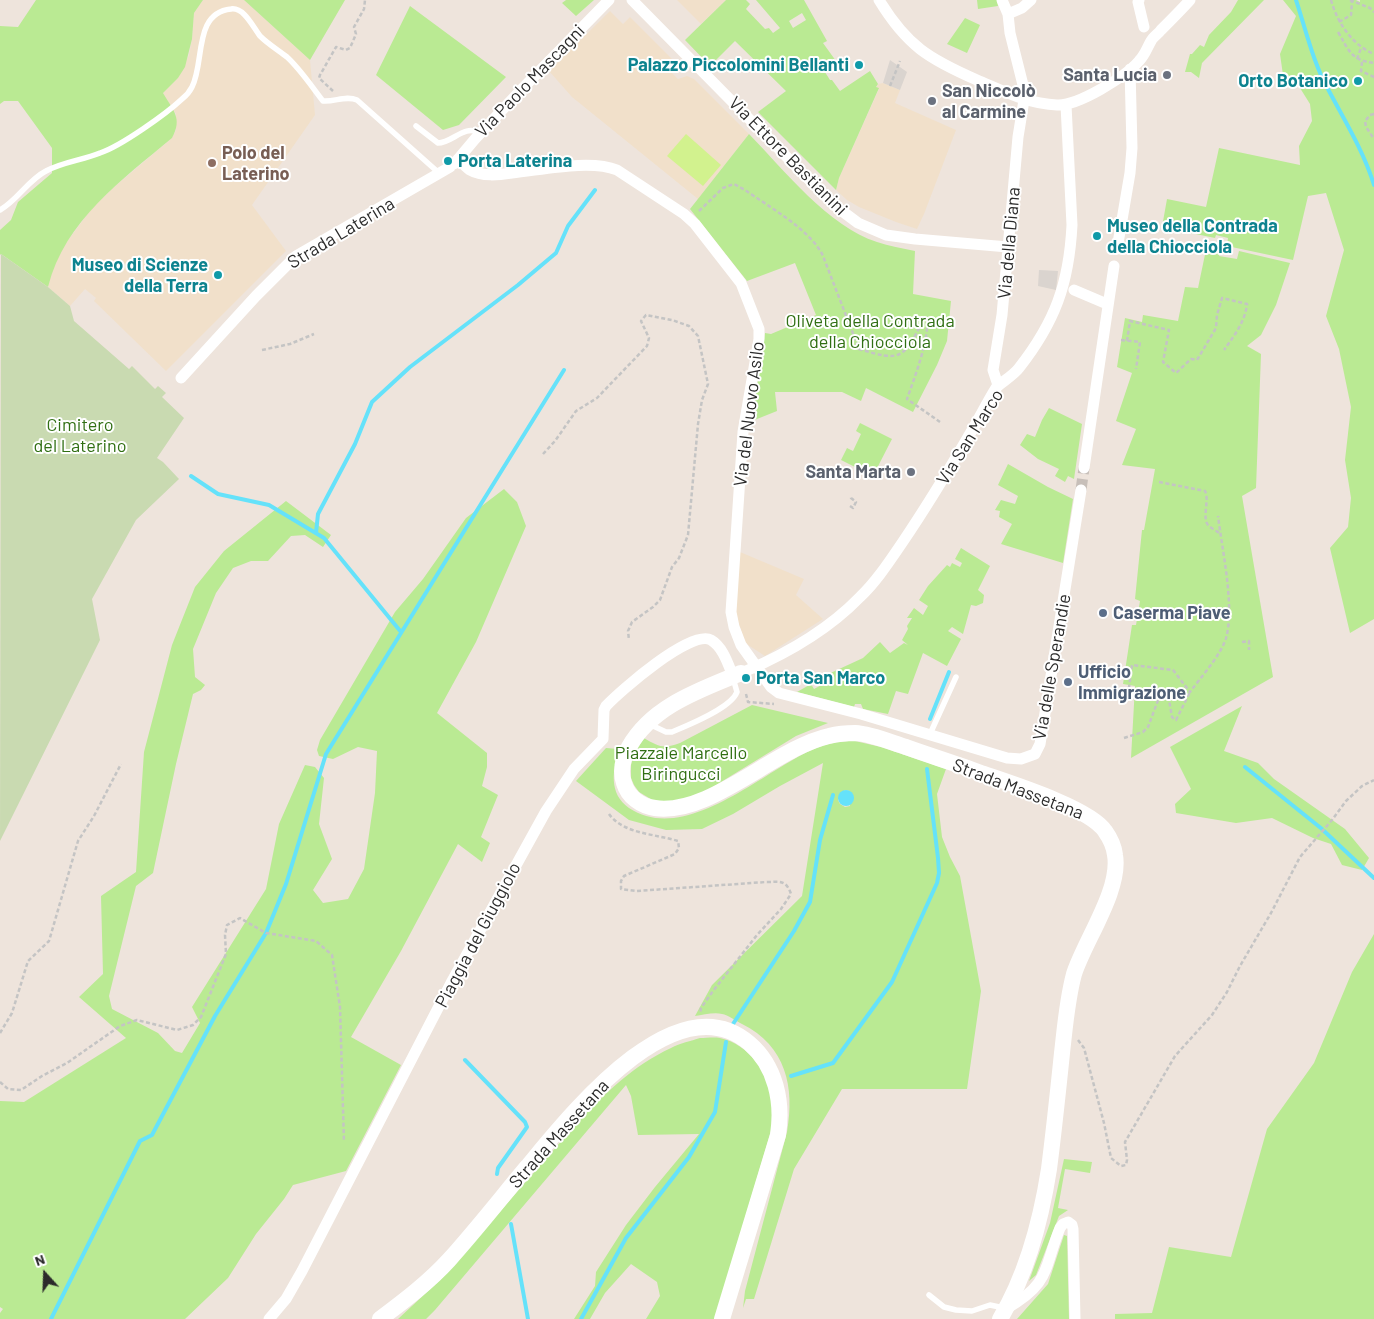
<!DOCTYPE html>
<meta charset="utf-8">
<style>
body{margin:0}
#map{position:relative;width:1374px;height:1319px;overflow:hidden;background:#eee4dc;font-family:Barlow,sans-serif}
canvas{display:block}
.north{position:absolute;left:20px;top:1249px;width:50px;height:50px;-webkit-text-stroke:4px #fff;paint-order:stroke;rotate:340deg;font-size:14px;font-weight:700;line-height:20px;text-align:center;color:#2b2b2b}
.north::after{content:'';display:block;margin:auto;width:18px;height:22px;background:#2b2b2b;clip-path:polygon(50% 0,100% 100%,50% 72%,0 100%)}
</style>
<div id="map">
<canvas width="1374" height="1319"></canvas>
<div class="north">N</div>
</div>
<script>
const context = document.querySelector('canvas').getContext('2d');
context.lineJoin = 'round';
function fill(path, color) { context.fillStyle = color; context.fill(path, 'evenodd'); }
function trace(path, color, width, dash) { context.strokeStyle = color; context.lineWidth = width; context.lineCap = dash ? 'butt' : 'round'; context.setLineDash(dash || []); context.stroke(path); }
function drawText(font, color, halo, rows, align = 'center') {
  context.font = font + ' Barlow,sans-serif'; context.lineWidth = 4; context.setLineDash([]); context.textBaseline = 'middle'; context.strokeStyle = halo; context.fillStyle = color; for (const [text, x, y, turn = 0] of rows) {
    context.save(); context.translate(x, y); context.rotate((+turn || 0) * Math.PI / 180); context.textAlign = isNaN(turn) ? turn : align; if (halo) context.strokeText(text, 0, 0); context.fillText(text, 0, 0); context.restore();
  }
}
fill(new Path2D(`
 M203 0H244L310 60 315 115 252 205 286 251 166 371 94 301 96 298 85 289 70 306 48 287 52 270 63 247 92 208 113 188 172 138 176 130V114L163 93 178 78 189 55 192 39 194 13Z
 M677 0H726L701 24Z
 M610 11 623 24 630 17 672 59 665 66 678 79 687 76 694 79 749 134 698 199 572 97 549 71Z
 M883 83 900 90 895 103 956 130 924 214 917 229 896 222 859 207 847 200 836 190 839 178 879 89 876 88 878 84Z
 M740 552 804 579 796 595 823 619 765 656 745 643 734 609Z`), '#f1e0ca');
fill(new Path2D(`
 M36 0H203L194 13 192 39 185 67 178 78 163 93C173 110 183 118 172 138 122 180 65 220 48 287L1 254 0 255V230L11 220 18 202 52 173V148L18 101H4L0 104V26L18 27Z
 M244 0H345L310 60Z
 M566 0H594L576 16 562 3Z
 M726 0H746L750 4 746 9 765 29 769 28 773 33 780 28 756 0H804L827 41 823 43 836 61 823 69 830 80H832L840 91 870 71 878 84 876 87 879 88 839 178 836 190 758 112 786 91 735 41 710 66 685 40ZM802 13 806 20 793 28 789 21Z
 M977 0H997L998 6 978 9Z
 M1238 0H1264L1202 63 1199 78 1191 72H1185L1190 54H1192L1200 45 1204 47 1209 35 1231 12Z
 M1283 0H1356L1360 2V0H1374V619L1350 633 1330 548 1348 527 1351 498 1345 460 1351 407 1339 349 1326 316 1344 250 1326 193 1308 196 1293 260 1227 246 1228 238 1216 235 1215 238 1162 227 1167 199 1206 207 1219 148 1300 165 1299 146 1312 121 1310 104 1300 88 1283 75 1280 54 1296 16Z
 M410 6 506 77 459 125 443 130 376 75Z
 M965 18 980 25 967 53 947 44Z
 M749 134C784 170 829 227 877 242 889 246 902 248 915 251L913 294 951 301 947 341 937 365 913 412 866 388 861 401 842 392H775L777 411 752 421 765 333 771 334 816 315 795 263 747 281 690 209Z
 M1207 245 1221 248 1219 256 1237 259 1239 251 1290 263 1276 305 1261 335 1247 346 1261 354 1256 488 1242 496 1273 677 1131 758 1135 686 1123 684 1132 625H1136L1140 601 1135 599 1142 530H1144L1155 469 1122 465 1136 429 1116 421 1132 373 1117 367 1125 318 1142 322 1143 315 1178 321 1185 287 1198 288Z
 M1049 408 1082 424 1074 479 1068 476 1065 482 1055 476 1059 469 1038 459 1020 445 1027 434 1035 437 1042 420Z
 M860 423 892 439 873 476 841 460 847 448 853 451 861 434 856 431Z
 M1008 464 1048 487 1073 499 1063 563 1001 544 1012 524 999 517 1000 511 995 510 1001 500 1015 504 1018 496 998 485Z
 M504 489 517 502 526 526 476 642 437 713 487 753V767L482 786 498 795 481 837 490 843 482 862 458 844 401 951 351 1037 401 1065 346 1171 293 1185 284 1199 256 1234 228 1278 185 1319H0V1313L3 1309 0 1307V1101L24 1102 126 1038 79 997 103 974 101 896 136 872 144 752 172 645 195 587 224 551 286 501 331 535 323 547 305 535 291 536 268 561H251L233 568 216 593 193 649 195 677 205 685 201 690 193 694 176 764 153 873 136 886 109 996 112 1009 158 1033 175 1051 182 1053 200 1023 192 1007 266 889 279 824 305 765 315 767 324 778 319 824 332 859 313 890 323 903 348 899 364 869 375 793 377 751 358 747 333 759 319 756 317 750 320 740 395 612 423 579 466 518Z
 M961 548 990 566 978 590 984 595 983 603 976 606 971 605 963 634 952 627 948 631 961 639 947 666 923 653 908 694 896 691 888 714 863 709 861 704H855L854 707 797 692 811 684 814 689 827 682 824 676 863 658 880 642 890 653 904 643 908 645 902 640 908 629 907 626 912 618H907L914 608 923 615 928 606 919 600 928 586 947 565 950 567 952 563 960 567 962 563 955 559Z
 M752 705 828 723 796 736 708 790 679 802 654 801 639 792 634 785 631 778V765L633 756 644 738C659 747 664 749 680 743Z
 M1242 706 1224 751 1258 763 1274 779 1345 829 1369 858 1362 870 1342 865 1331 844 1313 838 1272 818 1236 823 1176 813 1175 804 1191 789 1170 747Z
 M855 741 881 747 946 769 937 794 942 837 950 857 960 876 981 991 967 1089H842L794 1169 754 1299H746L743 1308 745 1291 787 1132C795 1087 786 1046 742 1024 736 1021 728 1015 722 1014 714 1012 703 1015 695 1016L712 985 802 896 823 763 780 786 733 814 702 829 666 830 629 820 576 781 606 748 619 749C613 770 608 793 629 808 686 846 764 770 814 749 828 743 840 741 855 741ZM845 790 850 791V806L845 807 840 804 838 800Z
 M1374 934V1319H1115V1314L1152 1313 1169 1247 1231 1257 1267 1129 1314 1063 1352 972Z
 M700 1038C706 1038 714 1037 720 1038 749 1044 771 1075 772 1103 773 1112 772 1122 771 1131L715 1319H646L660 1296 657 1282 631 1264 605 1293 590 1319H574L595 1286 596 1272 626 1225 655 1187 699 1134 638 1135 631 1096 626 1085 435 1310 426 1319H398L442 1278 577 1123C604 1094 634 1065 671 1048 680 1043 691 1041 700 1038Z
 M1064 1159 1092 1162 1090 1173 1065 1169 1058 1208 1068 1210 1059 1216 1036 1275 1029 1281 1050 1223Z
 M1064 1235 1067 1236 1069 1319H1017L1048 1284Z`), '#baea93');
fill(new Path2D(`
 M1 254 48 287 70 306 74 321 129 369 132 366 155 389 158 386 166 393 162 397 184 418 157 458 163 462 179 479 136 520 92 599 100 640 0 841Z`), '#c9dab1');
fill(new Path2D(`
 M686 134 721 165 703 186 667 156Z`), '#d2f28e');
fill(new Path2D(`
 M890 60 907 72 900 90 883 83Z
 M1039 270 1058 271 1056 290 1038 286Z`), '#dad4cf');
fill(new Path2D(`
 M838 798a8 8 0 1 1 16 0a8 8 0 1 1-16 0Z`), '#65e2fa');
trace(new Path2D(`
 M1296 0C1306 30 1313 63 1329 91 1345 121 1364 152 1374 185
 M191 476 218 494 269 505 324 538 401 632
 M316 533 318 514 355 444 372 402 410 367 518 285 556 253 568 226 595 190
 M930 719 949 672
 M1245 767 1322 829
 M1324 831 1374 878
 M733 1024 794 931 810 902 820 840 833 795
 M465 1060 525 1122 527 1127 498 1168 497 1174
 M791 1076 833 1063 892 982 937 883 939 873 938 858 927 769
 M511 1224 528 1319
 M51 1319 140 1141 152 1135 215 1016 266 933 286 884 326 754 564 370
 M581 1319 626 1238 689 1157 715 1112 726 1042`), '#65e2fa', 4);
trace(new Path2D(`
 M1081 490 1084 468`), '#c7bfb9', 11, [11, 5.5]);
trace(new Path2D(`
 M1331 0C1337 22 1352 45 1374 54
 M1350 0 1370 8 1374 12
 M1339 22 1351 15 1352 2
 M1338 32C1349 50 1350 60 1374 63
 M1357 59 1361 48
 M1362 62 1361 71 1374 77
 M890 86 900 61
 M333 91 319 78 320 75 336 47 346 50 350 48 356 34 354 27 364 9 365 0
 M1374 114 1370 115 1365 121 1366 127 1374 139
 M699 211 723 188 734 184 745 190C768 206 812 231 823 256L859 349C901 362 904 359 923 320L926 318C932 332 913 382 907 399L940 422
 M1121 340 1140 342 1136 369
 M1127 341 1130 321 1169 330 1163 362 1176 373 1191 359 1197 360 1216 328 1217 315 1222 298 1247 304C1245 322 1234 336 1224 350
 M262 350 290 344 314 334
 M543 454 555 441 576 411 597 398 647 346 649 338 641 321 646 315 672 320 689 326 698 336 708 384 702 400 698 424 688 535 679 558 672 567 660 600 653 607 632 622 628 631 629 640
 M1159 482 1205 491C1210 500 1201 519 1209 526 1212 529 1216 530 1219 533
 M850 506 853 508 856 502 851 498V497
 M1242 642 1249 641V650
 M746 694 748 702 774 704
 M1128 695 1132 665 1173 670 1190 692C1201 677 1221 655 1226 638 1235 607 1222 549 1218 516
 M1124 738 1143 732 1148 727 1160 695 1168 694 1172 717 1176 720 1190 692
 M609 814C623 834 656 834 678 841L679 848 675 854 624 876 621 881V889L637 891 766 882C779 882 786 879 791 894L781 909 757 935 713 991 701 1008 700 1014
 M0 1033 12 1013 28 961 49 941 78 841 94 816 121 764
 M1078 1040 1084 1048 1104 1123 1111 1158 1121 1166 1126 1165 1127 1160 1125 1142 1175 1056 1212 1015 1227 992 1240 966 1271 913 1300 857 1332 820 1346 801 1362 786 1374 780
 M0 1082 8 1089 21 1090 42 1076 67 1063 120 1026 137 1020 177 1030 193 1025 201 1017 226 954 225 935 227 925 240 918 266 933 316 941 332 955 340 1007 344 1142`), '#c4c4c4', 2.5, [4, 2.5]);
trace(new Path2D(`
 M416 126 438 143C452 143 465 124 479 133
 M0 210C18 200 28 180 46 171 62 162 83 160 100 153 121 146 166 114 182 99 186 96 190 91 192 87 205 62 193 13 231 9 244 7 253 27 260 36 268 44 278 50 287 57 301 70 312 87 323 101 335 102 346 95 357 100L439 173
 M649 724 666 732H672C689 725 731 708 737 692L733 678
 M930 734 956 677
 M929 1295 944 1307 956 1310 972 1311 990 1305 1004 1308`), '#fff', 5.5);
trace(new Path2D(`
 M632 0 834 205 858 223 886 235 915 239 1008 247
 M879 0C907 46 929 59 977 80 1003 91 1028 104 1057 105 1078 106 1125 77 1139 61 1145 55 1147 48 1151 41 1153 37 1158 34 1161 30 1171 20 1181 10 1190 0
 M1139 0 1138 2 1144 27
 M1008 14 1022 8 1031 0
 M458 159C462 163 466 167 470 170 482 177 499 175 512 173 542 170 590 159 617 170L684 214 695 224 741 283 759 329V339L743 432 731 612 734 627 741 645 771 687 779 693 861 714 1007 758 1021 759 1035 754 1040 744 1081 490
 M454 164 475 139 520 91 609 0
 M1117 249 1130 173 1132 148 1130 69
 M1074 290 1107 304
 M181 378 256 296 296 256 450 167
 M998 385 993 370 1002 315 1018 137 1024 100 1023 85 1010 33 1008 14 1002 0
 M1084 468 1114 266
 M746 671C788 653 828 630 860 597 876 582 889 562 902 543 925 509 947 473 968 437 978 421 986 404 996 388 1000 383 1013 376 1019 368 1055 322 1069 284 1072 225L1066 105
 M1006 1309C1051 1283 1043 1270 1060 1228L1063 1224 1068 1222 1072 1225 1073 1229 1075 1319
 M269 1319 286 1299 302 1271 451 983 546 811 574 769 603 739 604 710 606 706C620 691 691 629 711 640 723 647 728 664 733 676`), '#fff', 11);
trace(new Path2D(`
 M741 673C700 690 652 706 629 747 623 758 620 771 624 783 628 797 641 806 655 808 710 816 775 748 829 736 837 734 846 733 855 733 872 734 890 742 906 747 931 756 957 764 981 773 1010 783 1090 808 1105 831 1110 838 1114 846 1115 855 1121 890 1085 940 1074 974 1067 1000 1065 1027 1062 1053 1058 1092 1054 1130 1049 1169 1041 1220 1027 1274 1000 1319
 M380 1319C404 1301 429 1282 449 1260 476 1230 501 1198 527 1167 568 1118 675 980 749 1043 776 1066 783 1102 778 1135L722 1319`), '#fff', 16);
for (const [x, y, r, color] of [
 [859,65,5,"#0f9aa8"],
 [1167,75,5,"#6b7280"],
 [1358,81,5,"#0f9aa8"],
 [932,101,5,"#6b7280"],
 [448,161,5,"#0f9aa8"],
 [212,163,5,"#8d6e63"],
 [1097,236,5,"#0f9aa8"],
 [218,275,5,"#0f9aa8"],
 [911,472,5,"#6b7280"],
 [1103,613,5,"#5c6f8a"],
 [746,678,5,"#0f9aa8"],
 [1068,682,5,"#5c6f8a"]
]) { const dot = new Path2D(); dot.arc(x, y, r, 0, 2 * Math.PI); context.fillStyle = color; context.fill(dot); trace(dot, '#fff', 2); }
drawText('bold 18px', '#0d838f', '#fff', [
 ["Palazzo Piccolomini Bellanti",849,65],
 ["Orto Botanico",1348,81],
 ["Porta Laterina",458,161,"left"],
 ["Museo della Contrada",1107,226,"left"],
 ["della Chiocciola",1107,247,"left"],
 ["Museo di Scienze",208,265],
 ["della Terra",208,286],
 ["Porta San Marco",756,678,"left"]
], 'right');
drawText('bold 18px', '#5b616d', '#fff', [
 ["Santa Lucia",1157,75],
 ["San Niccolò",942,91,"left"],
 ["al Carmine",942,112,"left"],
 ["Santa Marta",901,472]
], 'right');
drawText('18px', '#2b2b2b', '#fff', [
 ["Via Paolo Mascagni",530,81,-46],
 ["Via Ettore Bastianini",788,156,45],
 ["Strada Laterina",341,233,-31],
 ["Via della Diana",1009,243,-85],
 ["Via del Nuovo Asilo",749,414,-83],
 ["Via San Marco",970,437,-58],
 ["Via delle Sperandie",1052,667,-80],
 ["Strada Massetana",1018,789,21],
 ["Piaggia del Giuggiolo",478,935,-62],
 ["Strada Massetana",559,1134,-48]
]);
drawText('bold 18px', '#785e54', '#fff', [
 ["Polo del",222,153],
 ["Laterino",222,174]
], 'left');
drawText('18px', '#306f13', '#fff', [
 ["Oliveta della Contrada",870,321],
 ["della Chiocciola",870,342],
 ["Cimitero",80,425],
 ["del Laterino",80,446],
 ["Piazzale Marcello",681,753],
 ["Biringucci",681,774]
]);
drawText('bold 18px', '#4e5e75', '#fff', [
 ["Caserma Piave",1113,613],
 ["Ufficio",1078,672],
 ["Immigrazione",1078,693]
], 'left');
</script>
